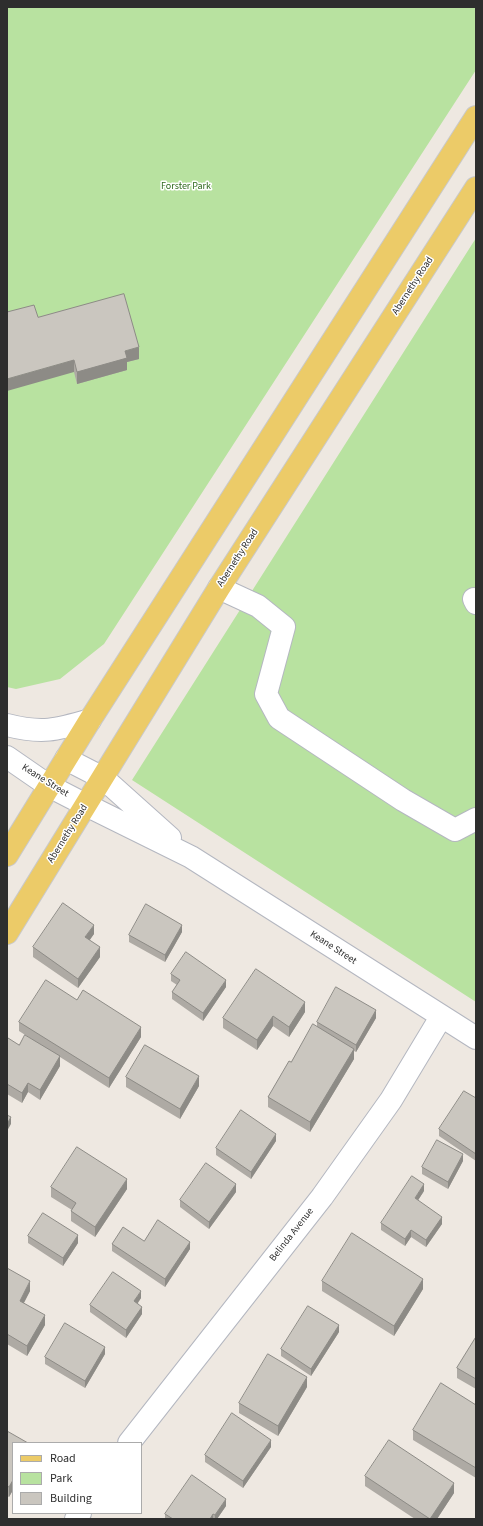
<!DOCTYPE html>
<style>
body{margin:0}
#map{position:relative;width:483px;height:1526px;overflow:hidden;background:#eee8e1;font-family:"Source Sans 3",sans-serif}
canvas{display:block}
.frame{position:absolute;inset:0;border:8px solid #2e2e2e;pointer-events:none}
.legend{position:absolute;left:12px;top:1442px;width:130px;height:72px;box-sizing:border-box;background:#fff;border:1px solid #ababab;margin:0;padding:5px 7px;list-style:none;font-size:12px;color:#2e2e2e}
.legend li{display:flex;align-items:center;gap:8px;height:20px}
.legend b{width:20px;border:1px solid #ababab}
</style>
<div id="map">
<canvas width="483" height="1526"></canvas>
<div class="frame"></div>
<ul class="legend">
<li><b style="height:5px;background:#eccb68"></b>Road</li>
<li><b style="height:11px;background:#b8e2a0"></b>Park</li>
<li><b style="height:11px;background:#cac6bf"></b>Building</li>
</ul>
</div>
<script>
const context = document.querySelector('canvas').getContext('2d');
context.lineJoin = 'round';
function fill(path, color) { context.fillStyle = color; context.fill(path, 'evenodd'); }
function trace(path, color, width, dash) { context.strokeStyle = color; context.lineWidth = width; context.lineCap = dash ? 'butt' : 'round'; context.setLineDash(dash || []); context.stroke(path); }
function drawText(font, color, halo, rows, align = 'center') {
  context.font = font + ' "Source Sans 3",sans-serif'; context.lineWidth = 3; context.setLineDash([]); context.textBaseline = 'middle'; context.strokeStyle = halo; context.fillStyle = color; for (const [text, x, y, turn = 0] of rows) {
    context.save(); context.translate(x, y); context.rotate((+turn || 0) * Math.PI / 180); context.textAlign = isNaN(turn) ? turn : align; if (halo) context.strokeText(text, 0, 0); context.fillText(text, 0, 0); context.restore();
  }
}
fill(new Path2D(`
 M7 7H476V70L104 644 60 679 16 689 7 687Z
 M476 238V1002L132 780Z`), '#b8e2a0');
const minor = new Path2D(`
 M219 588 258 606 284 627 266 694 279 718 403 800 455 830 476 819
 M474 599 476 603
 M7 725C42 734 56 730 90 720
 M7 757 49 786 86 805 191 857 476 1038
 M66 759 103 778 170 838
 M129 1443 322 1197 391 1100 441 1017
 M76 1519 80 1513`);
const major = new Path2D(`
 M7 855 90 720 476 117
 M7 933 219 588 476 188`);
trace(minor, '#b4b7c0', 24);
trace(major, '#c9c9c9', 24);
trace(minor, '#fff', 22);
trace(major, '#eccb68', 22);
fill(new Path2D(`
 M38 317 139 359 127 362V370L77 384 74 372Z
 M182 932 165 962 129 942V935Z
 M94 934 89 940 100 957 78 988 33 957V947Z
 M171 974 226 987 203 1021 172 999V992L177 985 171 981Z
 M77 1000 141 1037 109 1088 60 1057V1066L40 1100 28 1092 22 1103 7 1094V1040L19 1045 33 1040 19 1031V1022Z
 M305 1012 289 1037 273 1026 257 1050 223 1028V1018Z
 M376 1018 356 1052 354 1051V1059L310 1132 268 1107V1097L291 1062 317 1026V1022Z
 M126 1077 199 1086 180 1119 126 1087Z
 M476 1098V1161L439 1136V1129Z
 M276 1141 251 1179 216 1155V1148Z
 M463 1161 448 1189 422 1174V1167Z
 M51 1187 127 1189 95 1237 71 1221V1211L72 1210 51 1197Z
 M424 1191 418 1200 442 1224 426 1247 411 1237 405 1246 381 1230V1223Z
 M236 1192 209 1229 180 1207V1200Z
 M28 1236 78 1243 63 1266 28 1243Z
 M144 1241 190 1249 165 1287 112 1251V1244Z
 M7 1268 30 1291 24 1303 45 1325 27 1356 7 1344Z
 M322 1281 423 1289 394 1336 322 1291Z
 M141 1298 138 1303 142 1314 126 1338 90 1312V1305Z
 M339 1332 311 1376 281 1356V1349Z
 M476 1337V1389L457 1378V1368Z
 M105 1354 85 1388 45 1364V1357Z
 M307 1387 278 1436 239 1413V1403Z
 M476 1405V1478L413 1440V1430Z
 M7 1431 13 1443V1490L9 1497 7 1496Z
 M271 1447 243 1488 205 1462V1455Z
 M365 1476 454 1493 437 1519H415L365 1486Z
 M226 1506 217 1519H165V1514Z`), '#aeaaa4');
fill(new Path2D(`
 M139 347V359L127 362V370L77 384V372L125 351Z
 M74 360V372L7 391V379Z
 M94 925V934L85 947V937Z
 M182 925V932L165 962V955Z
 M100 947V957L78 988V979Z
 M226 980V987L203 1021V1013Z
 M305 1002V1012L289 1037V1027Z
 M376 1010V1018L356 1052V1045Z
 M273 1016V1026L257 1050V1040Z
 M141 1027V1037L109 1088V1078Z
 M354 1049V1059L310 1132V1122Z
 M60 1056V1066L40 1100V1090Z
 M199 1076V1086L180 1119V1109Z
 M28 1083V1092L22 1103V1093Z
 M11 1117V1124L7 1131V1124Z
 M276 1134V1141L251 1179V1172Z
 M463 1154V1161L448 1189V1182Z
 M127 1179V1189L95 1237V1227Z
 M236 1184V1192L209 1229V1222Z
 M424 1184V1191L415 1205V1198Z
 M442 1217V1224L426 1247V1240Z
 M411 1230V1237L405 1246V1239Z
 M78 1235V1243L63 1266V1258Z
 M190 1242V1249L165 1287V1279Z
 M423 1279V1289L394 1336V1326Z
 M30 1281V1291L20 1310V1301Z
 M141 1291V1298L134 1308V1301Z
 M142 1307V1314L126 1338V1330Z
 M45 1315V1325L27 1356V1346Z
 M339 1325V1332L311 1376V1369Z
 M105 1347V1354L85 1388V1381Z
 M307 1377V1387L278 1436V1426Z
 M271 1440V1447L243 1488V1481Z
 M13 1480V1490L9 1497V1487Z
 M454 1483V1493L437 1519H430Z
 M226 1499V1506L217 1519H215V1515Z
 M213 1514V1519H210Z`), '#8d8b86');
const building = new Path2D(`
 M124 294 139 347 125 351 127 358 77 372 74 360 7 379V312L34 305 38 317Z
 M63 903 94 925 85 937 100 947 78 979 33 947Z
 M146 904 182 925 165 955 129 935Z
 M186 952 226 980 203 1013 172 992 180 980 171 974Z
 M256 969 305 1002 289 1027 273 1016 257 1040 223 1018Z
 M46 980 77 1000 83 990 141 1027 109 1078 19 1022Z
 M336 987 376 1010 356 1045 317 1022Z
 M313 1024 354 1049 310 1122 268 1097 289 1061 291 1062Z
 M25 1035 60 1056 40 1090 28 1083 22 1093 7 1084V1040L8 1038 19 1045Z
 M145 1045 199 1076 180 1109 126 1077Z
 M464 1091 476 1098V1154L439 1129Z
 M241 1110 276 1134 251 1172 216 1148Z
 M7 1115 11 1117 7 1124Z
 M437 1140 463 1154 448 1182 422 1167Z
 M77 1147 127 1179 95 1227 71 1211 76 1203 51 1187Z
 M206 1163 236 1184 209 1222 180 1200Z
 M412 1176 424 1184 415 1198 442 1217 426 1240 411 1230 405 1239 381 1223Z
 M43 1213 78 1235 63 1258 28 1236Z
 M158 1220 190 1242 165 1279 112 1244 123 1227 144 1241Z
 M352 1233 423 1279 394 1326 322 1281Z
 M7 1268 30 1281 20 1301 45 1315 27 1346 7 1334Z
 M113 1272 141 1291 134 1301 142 1307 126 1330 90 1305Z
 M308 1306 339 1325 311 1369 281 1349Z
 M65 1323 105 1347 85 1381 45 1357Z
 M476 1337V1379L457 1368Z
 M268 1354 307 1377 278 1426 239 1403Z
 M441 1383 476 1405V1468L413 1430Z
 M232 1413 271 1440 243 1481 205 1455Z
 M7 1431 28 1443H13V1480L9 1487 7 1486Z
 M389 1440 454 1483 430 1519 365 1476Z
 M192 1475 226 1499 215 1515 213 1514 210 1519H173L165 1514Z`);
fill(building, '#cac6bf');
trace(building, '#8d8b86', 1);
drawText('10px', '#2f6a1e', '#fff', [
 ["Forster Park",186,187]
]);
drawText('10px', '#2e2e2e', '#fff', [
 ["Abernethy Road",413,286,-57],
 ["Abernethy Road",238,558,-57],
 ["Keane Street",45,781,32],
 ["Abernethy Road",68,834,-58],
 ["Keane Street",333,948,33],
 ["Belinda Avenue",292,1235,-52]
]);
</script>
